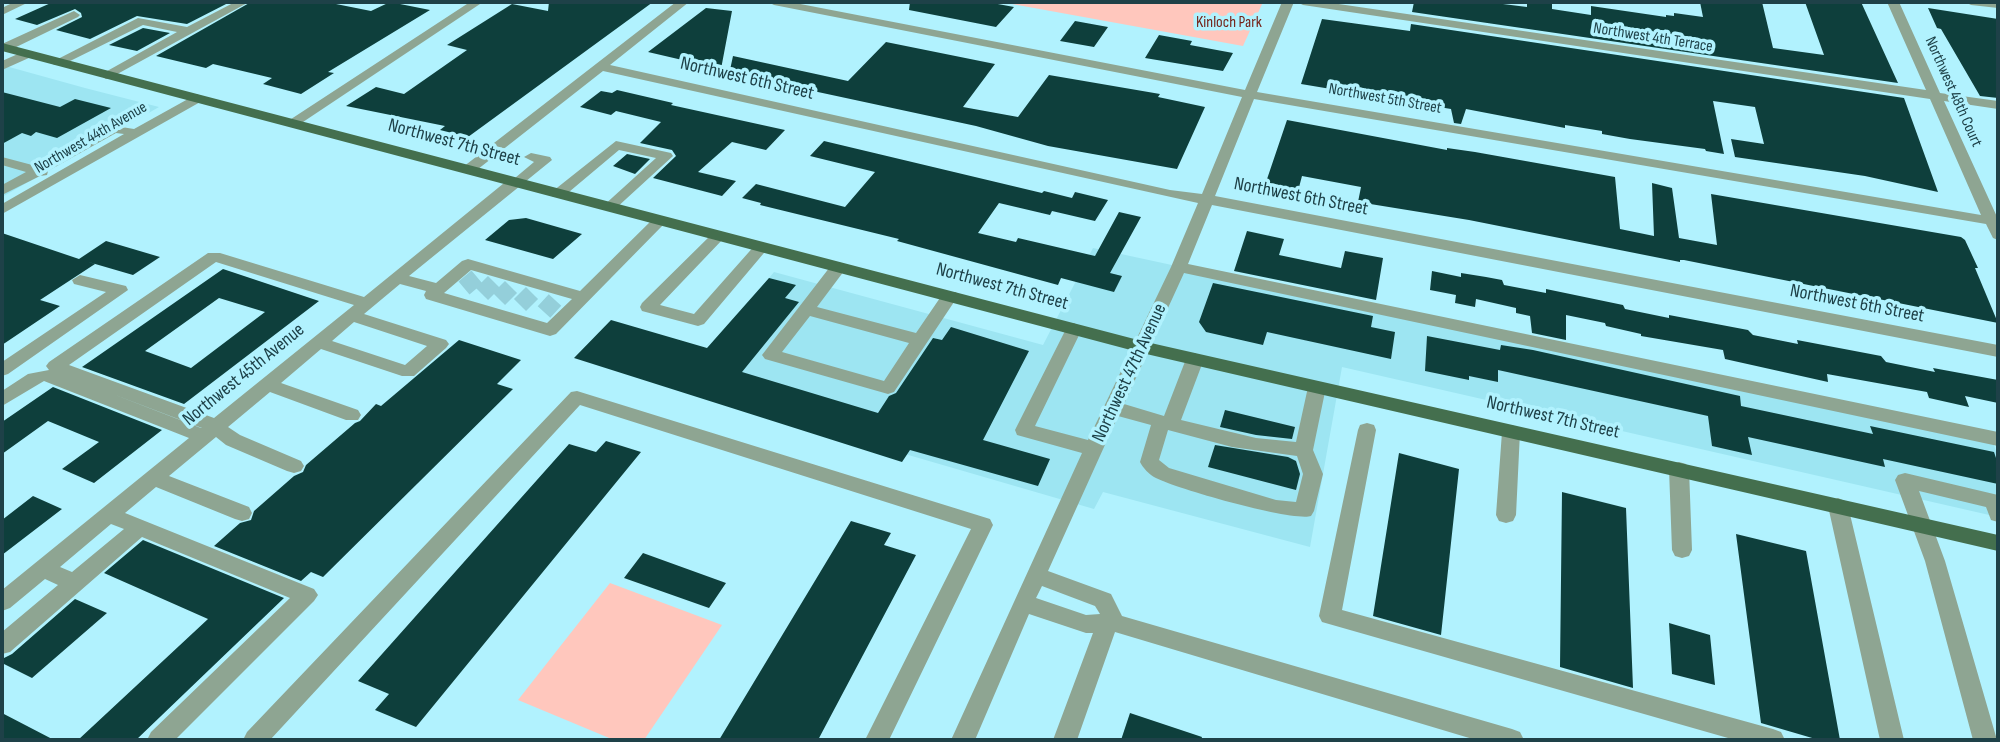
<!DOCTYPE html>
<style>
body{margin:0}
#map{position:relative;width:2000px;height:742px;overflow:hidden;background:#b1f2fe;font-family:"Sofia Sans Condensed",sans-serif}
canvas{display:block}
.frame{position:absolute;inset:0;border:4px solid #1e4148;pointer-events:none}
</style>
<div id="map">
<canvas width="2000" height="742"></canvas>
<div class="frame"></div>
</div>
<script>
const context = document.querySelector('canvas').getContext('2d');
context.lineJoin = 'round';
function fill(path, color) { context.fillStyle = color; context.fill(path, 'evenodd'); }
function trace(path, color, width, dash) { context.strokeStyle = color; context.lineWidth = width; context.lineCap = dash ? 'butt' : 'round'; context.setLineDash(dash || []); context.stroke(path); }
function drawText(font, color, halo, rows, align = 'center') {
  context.font = font + ' "Sofia Sans Condensed",sans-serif'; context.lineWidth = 7; context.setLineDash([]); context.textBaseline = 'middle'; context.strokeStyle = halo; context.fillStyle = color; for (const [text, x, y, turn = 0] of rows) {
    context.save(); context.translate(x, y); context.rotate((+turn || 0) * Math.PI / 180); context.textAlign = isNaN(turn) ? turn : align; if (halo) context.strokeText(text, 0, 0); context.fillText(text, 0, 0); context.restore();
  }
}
fill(new Path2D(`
 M2 65 85 88 159 107 2 197Z
 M1093 248 1993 442 1998 458V517L1342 367 1310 547 1103 492 1094 509 678 388 774 272 1043 345Z`), '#9de5f2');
fill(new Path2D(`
 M1001 2H1263L1243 46Z
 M610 583 722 625 644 740H614L518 700Z`), '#ffc7bd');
fill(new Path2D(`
 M53 2H230L187 24 137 16 90 39 56 30 82 17 81 13 75 9 37 25 15 19Z
 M251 2H326L371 11 390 2 430 10 328 72 334 73 301 94 263 84 272 78 213 64 206 68 156 56Z
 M549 2H653L468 137 440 130 445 126 346 106 376 87 404 94 467 50 447 45 512 4 548 11Z
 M910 2H987L1014 7 996 27 909 10Z
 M1414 2H1487L1527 7V2H1552V9L1591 15V6L1666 17V15L1674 16V13L1703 17 1700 2H1762L1773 48 1824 55 1805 2H1861L1898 83 1412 12Z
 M706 8 732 11 721 69 648 52Z
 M1928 8 1998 19V98L1980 96 1941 29 1937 28Z
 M1322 19 1410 31 1411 24 1904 98 1938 192 1865 176 1735 157 1731 139 1764 144 1755 107 1713 101 1724 154 1706 151 1705 149 1630 139 1602 134V131L1565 125V128L1466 109 1461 124 1454 123 1451 109 1301 84Z
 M1075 21 1108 27 1094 47 1060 41Z
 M143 28 170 33 137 51 109 45Z
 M1159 35 1192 41 1190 45 1233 53 1223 71 1145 58Z
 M886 42 995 64 963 107 1018 117 1049 75 1160 94 1158 97 1205 107 1177 169 1048 146 976 126 790 86 730 70 733 56 848 81Z
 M617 90 673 103 671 105 785 130 766 150 732 142 698 172 736 181 722 196 653 178 676 156 672 150 640 143 661 122 616 111 611 115 580 107 601 91 612 93Z
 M2 92 60 107 75 99 111 108 57 138 36 132 31 136 22 133 2 144Z
 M1287 120 1447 150V148L1475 152 1615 177 1620 229 1654 236 1652 183 1672 188 1679 238 1717 245 1711 194 1961 237 1965 240 1978 268H1975L1998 323 1684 260H1680V262L1469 220 1358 202 1361 187 1302 176 1298 191 1265 185Z
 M824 141 1042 193 1044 191 1072 198 1075 192 1108 200 1095 221 1052 211 1050 215 999 203 978 233 1016 242 1018 238 1095 256 1119 212 1141 217 1110 273 1122 276 1114 292 1061 278 1058 285 897 241 899 239 760 205 761 203 742 198 756 184 845 207 875 172 810 156Z
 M627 154 650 159 635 174 613 166Z
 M526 218 582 234 553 259 485 240 509 220Z
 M1247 231 1284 239 1279 255 1341 268 1345 251 1383 258 1376 300 1234 271Z
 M2 233 79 259 106 241 160 257 133 275 85 261 95 264 40 300 60 306 2 345Z
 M223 269 319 301 184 404 82 367ZM219 298 265 312 191 368 145 351Z
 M1432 271 1461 277V273L1486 277 1502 280 1504 285 1546 293V289L1623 305 1625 309 1669 318V315L1748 330 1753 335 1798 344 1797 340 1881 356 1886 362 1935 372 1933 368 1998 380V403L1965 396 1969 407 1929 398 1927 392 1827 374 1828 382 1725 359 1723 350 1641 336V334L1606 326 1605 323 1566 315V340L1532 333 1530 316 1516 313V308L1476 299 1475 307 1455 303 1456 295 1430 290Z
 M769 278 796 285 785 298 799 302 742 372 878 413 889 396 896 393 933 338 942 340 951 327 1029 351 983 440 1050 459 1038 486 910 450 902 462 574 358 611 320 707 348Z
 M1213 283 1373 316 1371 327 1395 332 1391 359 1267 332 1263 345 1206 332 1199 322Z
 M1427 336 1500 350 1501 345 1533 350 1740 396 1741 406 1873 434 1870 426 1994 452 1998 464V484L1883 459 1885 467 1748 437 1752 455 1712 446 1708 416 1498 370V382L1469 376V380L1425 371Z
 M459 340 521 360 497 384 513 389 323 577 311 572 301 581 214 546 240 523 251 520 254 511 294 476 303 472 306 465 355 423 360 421 376 404 381 406Z
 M53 387 162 430 94 483 62 469 99 442 48 421 2 454V422Z
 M1225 410 1295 427 1292 439 1256 435 1220 427Z
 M606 441 641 452 416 727 375 710 389 694 358 681 569 444 596 452Z
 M1215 445 1288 457 1296 461 1300 474 1296 490 1208 467Z
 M1399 453 1459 469 1441 635 1373 616Z
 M1562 492 1626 508 1633 688 1560 667Z
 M33 496 62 509 2 555V520Z
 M851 521 891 533 884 545 916 555 818 740H719Z
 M1736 534 1806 551 1840 740H1819L1761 723Z
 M143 540 284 598 136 740H78L208 619 104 573Z
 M643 553 726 583 709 608 624 578Z
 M75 599 107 613 32 678 2 663V659L12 654Z
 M1669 623 1710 635 1715 685 1672 674Z
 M2 713 54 740H2Z
 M1130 713 1202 737 1201 740H1121Z`), '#0e3f3c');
trace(new Path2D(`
 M464 288 477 277
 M482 294 494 282
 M499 299 511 287
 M520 305 532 293
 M544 312 555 300`), '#94cfda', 17, [17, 8]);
fill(new Path2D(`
 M14 2H29L2 15V8Z
 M235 2H249L110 78 106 79 100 75 177 32 143 25 62 65H54L52 62 138 18 187 27Z
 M470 2H483L297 126H287L285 123Z
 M676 2H689L610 65 1170 190 1202 194 1242 97 774 5 768 2H790L1245 90 1282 2H1294L1257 92 1981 215 1930 99 1303 5 1297 2H1325L1926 90 1887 2H1899L1940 93 1998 101V109L1944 101 1998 219V240L1993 238 1986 224 1254 99 1215 196 1998 345V357L1212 205 1188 264 1998 432V446L1184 273 1124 404 1164 416 1186 359 1195 353 1204 359 1181 420 1256 438 1296 442 1308 387 1311 383H1323L1326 387 1313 450 1323 474 1314 511 1311 516C1293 522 1173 488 1154 477 1149 474 1143 468 1140 462L1151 425 1118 416 1048 571 1111 594 1122 616 1512 729 1520 732 1524 740H1476L1115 632 1077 740H1053L1093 633H1086L1029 614 975 740H951L1082 453 1017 435 1015 430 1066 329 1074 323 1082 329 1035 426 1088 440 1171 267 1198 203 603 71 473 173H463V167ZM1168 430 1232 447 1297 456 1303 474 1296 502 1276 500 1169 468 1159 460ZM1042 586 1095 606 1100 614 1086 615 1036 598Z
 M1965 2H1998V8L1971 5Z
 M74 11 80 15 78 17 8 51H2V44Z
 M27 50 33 54 31 57 2 70V61Z
 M197 94 204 98 202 101 2 214V204L124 134 116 133 48 171 47 175 40 176 2 195V185L26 172 2 165V157L36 166 109 125 134 129Z
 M616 141 671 153 673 156 614 210H604L602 207 656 158 619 150 563 197H553L551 194 553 191Z
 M531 153 550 157 552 160 409 276 436 283 462 261 468 259 580 291 654 218H664L667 221 664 224 556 334 550 336 426 299 424 295 426 291 400 284 364 314 446 340 449 344 446 348 414 376H402L321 349 281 383 358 410 361 415 358 420H346L270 392 228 427 240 435 301 461 304 466 301 471 294 473 287 471 226 445 216 437 169 476 249 507 252 513 249 519 242 521 235 519 156 487 125 513 314 589 318 595 314 601 175 740H147L151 732 290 598 142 537 10 652 2 654V632L58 585 45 579 10 608 2 611V590L189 438 44 381 2 406V391L28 374 49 370 46 366 49 362 208 253H220L364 297 509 179 515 178 534 162 524 157ZM216 262 354 305 214 418 69 365ZM471 270 572 299 547 323 444 293ZM354 322 427 346 405 365 332 341ZM110 393 194 425 202 428H201ZM111 524 124 529 72 572 60 567Z
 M718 231 726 236 723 239 660 305 694 314 756 244H766L769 247 704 324 698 326 642 311 640 307 642 303 713 233Z
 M839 262 847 267 817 307 916 333 944 292H956L958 296 894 392 888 394 765 359 762 355 833 263ZM810 316 909 343 884 381 782 352Z
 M80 275 126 286 128 290 8 374 2 376V362L106 292 74 284 72 280Z
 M577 391 990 519 993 525 889 740H865L971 529 580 405 270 740H243L247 732 571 392Z
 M1367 423 1374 425 1376 430 1342 610 1773 729 1781 732 1785 740H1735L1322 622 1319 616 1358 430 1360 425Z
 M1511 425 1518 427 1520 432 1516 515 1513 521 1506 523 1499 521 1496 515 1502 432 1504 427Z
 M1679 462 1686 464 1689 469 1692 550 1689 556 1682 558 1675 556 1672 550 1669 469 1672 464Z
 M1905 473 1998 495V522L1991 520 1986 507 1919 491 1945 561 1997 740H1973L1925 561 1895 480 1898 475Z
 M1838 498 1845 501 1848 506 1904 740H1880L1828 506 1831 501Z`), '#8ea592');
fill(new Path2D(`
 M2 43 1142 341 1998 535V551L1142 353 2 51Z`), '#446f4e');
drawText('16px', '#752218', '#b1f2fe', [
 ["Kinloch Park",1229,23]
]);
drawText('16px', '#1e4148', '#b1f2fe', [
 ["Northwest 4th Terrace",1653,38,9],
 ["Northwest 48th Court",1953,92,66],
 ["Northwest 5th Street",1385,99,10],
 ["Northwest 44th Avenue",91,138,-30]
]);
drawText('19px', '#1e4148', '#b1f2fe', [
 ["Northwest 6th Street",747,79,13],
 ["Northwest 7th Street",454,143,15],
 ["Northwest 6th Street",1301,197,11],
 ["Northwest 7th Street",1002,287,15],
 ["Northwest 6th Street",1857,304,11],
 ["Northwest 47th Avenue",1130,373,-65],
 ["Northwest 45th Avenue",244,375,-39],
 ["Northwest 7th Street",1553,418,13]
]);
</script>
